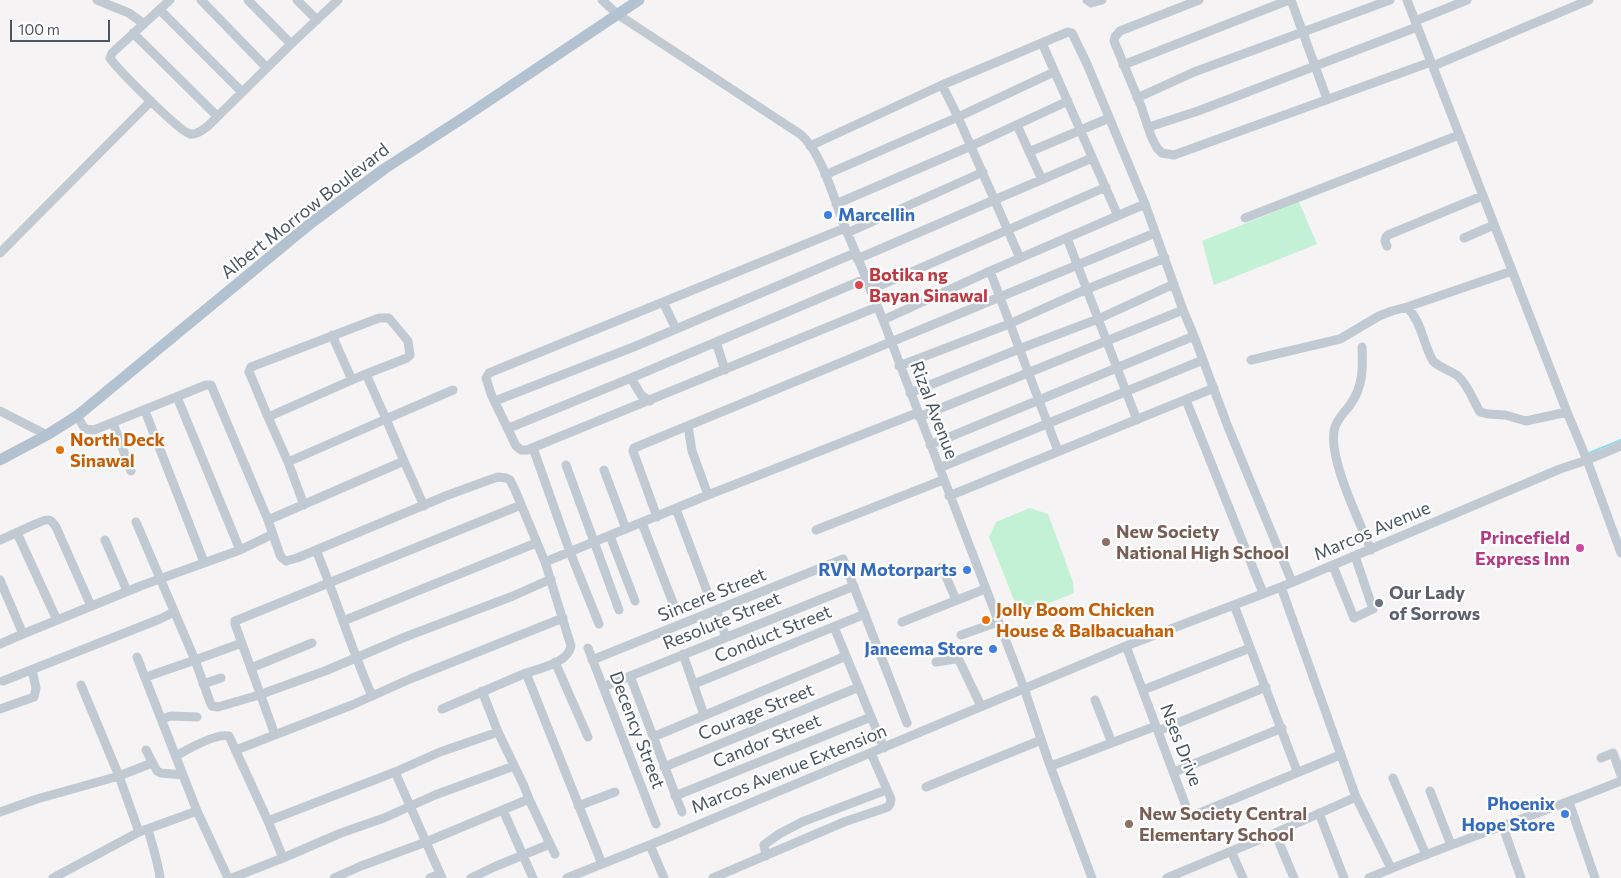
<!DOCTYPE html>
<style>
body{margin:0}
#map{position:relative;width:1621px;height:878px;overflow:hidden;background:#f5f3f3;font-family:Commissioner,sans-serif}
canvas{display:block}
.scale{position:absolute;left:10px;top:20px;width:100px;height:22px;box-sizing:border-box;border:2px solid #4a5661;border-top:0;padding-left:6px;font-size:15px;line-height:18px;white-space:nowrap;color:#4a5661;-webkit-text-stroke:4px #fff;paint-order:stroke}
</style>
<div id="map">
<canvas width="1621" height="878"></canvas>
<div class="scale">100 m</div>
</div>
<script>
const context = document.querySelector('canvas').getContext('2d');
context.lineJoin = 'round';
function fill(path, color) { context.fillStyle = color; context.fill(path, 'evenodd'); }
function trace(path, color, width, dash) { context.strokeStyle = color; context.lineWidth = width; context.lineCap = dash ? 'butt' : 'round'; context.setLineDash(dash || []); context.stroke(path); }
function drawText(font, color, halo, rows, align = 'center') {
  context.font = font + ' Commissioner,sans-serif'; context.lineWidth = 4.5; context.setLineDash([]); context.textBaseline = 'middle'; context.strokeStyle = halo; context.fillStyle = color; for (const [text, x, y, turn = 0] of rows) {
    context.save(); context.translate(x, y); context.rotate((+turn || 0) * Math.PI / 180); context.textAlign = isNaN(turn) ? turn : align; if (halo) context.strokeText(text, 0, 0); context.fillText(text, 0, 0); context.restore();
  }
}
fill(new Path2D(`
 M1299 202 1317 244 1214 285 1202 241Z
 M1030 508 1048 514 1073 582 1074 593 1029 611 1017 608 989 537 996 522Z`), '#c3f1d5');
trace(new Path2D(`
 M1589 453 1621 440`), '#90daee', 2);
trace(new Path2D(`
 M97 0 129 13 144 24
 M170 0 112 53 110 58C118 70 179 131 190 134 197 135 202 130 208 126L291 44 338 0
 M201 0 267 68
 M248 0 291 44
 M297 0 317 20
 M602 0 617 14 800 134C821 150 835 202 845 227 858 258 870 289 883 320L1024 688 1048 760 1092 878
 M1087 0 1091 3 1102 0
 M1199 0 1120 31 1115 37 1114 41 1141 106 1151 136 1157 148 1162 153 1174 155 1431 62
 M1291 0 1327 99
 M1407 0 1567 412 1587 460 1621 553
 M160 10 242 92
 M1415 21 1467 0
 M133 33 217 116
 M1042 43 1118 216
 M1123 65 1289 0
 M1433 66 1589 0
 M942 85 958 117 1020 258
 M1137 98 1194 72 1390 0
 M1017 125 1042 180
 M1149 127 1198 111 1417 27
 M810 146 942 85 1068 32 1072 33 1087 64 1145 204 1183 310 1194 336 1228 427 1292 582
 M1029 152 1109 118
 M825 175 958 117 1054 72
 M836 204 971 146 1068 101
 M1245 218 1459 135
 M845 228 489 373 486 378 491 394 516 446 521 450H527L877 307
 M847 233 983 172
 M1067 238 1137 420
 M1464 238 1494 225
 M1387 246 1385 241 1386 237 1388 235 1482 196
 M0 253 151 101
 M857 259 1092 158
 M990 271 1058 451
 M870 290 1106 187
 M663 302 676 329
 M1407 307 1512 271
 M883 320 990 271 1145 204
 M332 335 352 380
 M716 342 725 370
 M1362 347C1363 369 1363 387 1350 405 1345 412 1338 418 1335 427 1326 455 1360 522 1371 550
 M1251 360 1340 339 1379 316 1392 311 1407 307C1422 322 1423 344 1433 361 1440 368 1450 370 1458 376 1468 385 1473 400 1480 412L1488 414 1505 415 1526 421 1567 412
 M899 366 1009 324 1087 289 1165 258
 M631 378 641 395 650 401
 M910 393 1019 349 1098 319 1174 284
 M177 397 240 550
 M1186 400 1263 593
 M495 401 636 346 855 253
 M0 411 47 435
 M145 411 204 562
 M77 416 85 429 94 430 206 385H211L268 520 280 555 282 558 286 561 297 558 448 495 489 480 498 477 506 478 510 480 515 490 545 562 571 646C568 663 541 668 526 673L602 864
 M268 417 250 374 249 372 251 367 379 318H389L408 341 410 355 407 358 366 374
 M919 417 1183 310
 M113 423 131 471
 M688 426 692 451 708 495
 M509 428 631 378 865 279
 M930 445 1194 336
 M533 448 570 552 599 624
 M288 462 268 417 352 380 366 374 386 419 453 390
 M566 465 619 610
 M939 468 1203 360
 M604 470 626 529
 M949 496 1214 388
 M304 505 288 462 386 419 404 461
 M676 509 707 591
 M657 517 633 451 634 448 1155 233
 M268 520 404 461 424 506
 M136 522 195 660 242 643
 M642 523 675 608
 M816 530 943 480
 M17 533 57 620
 M610 536 635 601
 M0 540C8 537 44 519 48 520 52 520 54 524 56 527L91 606
 M105 540 127 591
 M316 550C336 598 351 648 372 696
 M545 562 708 495 917 413
 M1333 566 1354 618 1373 609 1355 556
 M942 567 956 600
 M0 580 23 634 0 644
 M1281 587 1356 797 1391 868
 M1234 605 1297 771
 M716 610 726 637
 M343 621 536 543
 M902 622 985 589
 M834 627 884 748
 M23 634 143 585 240 550 273 534
 M961 635 998 622
 M1126 646 1190 817 1340 755
 M588 648 656 824
 M683 654 704 715
 M592 660 843 559 907 723
 M555 662 588 737
 M936 662 955 659 959 660 981 706
 M251 668 312 643
 M630 676 682 812
 M146 677 195 660 210 702 212 706 218 707 259 695 325 671 405 637 513 596 551 579
 M3 681 160 619 174 612
 M203 684 221 678
 M694 684 865 614
 M81 685 119 776 152 763
 M603 687 854 586
 M1143 690 1250 648
 M1095 700 1112 743
 M0 709 34 697 36 688 32 670
 M442 709 526 673
 M162 719 171 716 197 717
 M1158 731 1266 687
 M275 735 235 624V621L521 505
 M653 737 846 656
 M146 750 157 771 161 773 183 775
 M236 750 352 705 410 679 563 618
 M176 756C188 749 216 733 229 736L268 821
 M1601 758 1613 753 1621 775
 M1051 766 1156 726
 M664 767 859 687
 M1174 772 1282 728
 M1393 778 1426 855
 M926 787 1041 740
 M1430 791 1451 845
 M675 796 871 717
 M1569 802 1595 878
 M578 806 615 792
 M503 810 533 878
 M197 811 228 878
 M0 812 37 799 119 776 139 832
 M1319 813 1344 878
 M1503 827 1521 878
 M148 829C152 845 158 861 160 878
 M1275 833 1294 878
 M550 844 555 854
 M650 845 664 878
 M1231 851 1243 878
 M766 856 764 845 779 834 802 822 886 790
 M283 858 341 833 384 818 435 795 514 766
 M53 878 139 832 197 811 137 657
 M232 878 283 858 268 821 395 772 440 752 498 732
 M334 878 361 866 426 842 395 772
 M430 878 440 874
 M442 878 426 842 529 799 524 786 498 732 482 691
 M471 878 494 867 550 844 529 799
 M567 878 662 840 1126 646 1281 587 1560 469 1587 460 1621 446
 M713 878 844 822 888 807 890 804 891 799 871 753
 M1167 878 1275 833 1356 797
 M1369 878C1452 842 1538 815 1621 781`), '#c1cad2', 9);
trace(new Path2D(`
 M0 460 47 435 77 416 311 223 384 169 466 116 639 0`), '#b3c2d1', 11);
for (const [x, y, r, color] of [
 [828,215,5,"#3f7fe0"],
 [859,285,5,"#e0444e"],
 [60,450,5,"#e8710a"],
 [1106,542,5,"#8d6e63"],
 [1580,548,5,"#d1479c"],
 [967,570,5,"#3f7fe0"],
 [1379,603,5,"#6b7280"],
 [986,620,5,"#e8710a"],
 [993,649,5,"#3f7fe0"],
 [1565,814,5,"#3f7fe0"],
 [1129,824,5,"#8d6e63"]
]) { const dot = new Path2D(); dot.arc(x, y, r, 0, 2 * Math.PI); context.fillStyle = color; context.fill(dot); trace(dot, '#fff', 2); }
drawText('18px', '#4a5661', '#fff', [
 ["Albert Morrow Boulevard",305,211,-38],
 ["Rizal Avenue",934,410,69],
 ["Marcos Avenue",1372,531,-23],
 ["Sincere Street",712,595,-22],
 ["Resolute Street",722,621,-22],
 ["Conduct Street",773,634,-22],
 ["Courage Street",756,712,-22],
 ["Decency Street",637,730,69],
 ["Candor Street",767,741,-22],
 ["Nses Drive",1181,745,69],
 ["Marcos Avenue Extension",789,769,-22]
]);
drawText('bold 18px', '#366cbe', '#fff', [
 ["Marcellin",838,215,"left"],
 ["RVN Motorparts",957,570],
 ["Janeema Store",983,649],
 ["Phoenix",1555,804],
 ["Hope Store",1555,825]
], 'right');
drawText('bold 18px', '#be3a42', '#fff', [
 ["Botika ng",869,275],
 ["Bayan Sinawal",869,296]
], 'left');
drawText('bold 18px', '#c56008', '#fff', [
 ["North Deck",70,440],
 ["Sinawal",70,461],
 ["Jolly Boom Chicken",996,610],
 ["House & Balbacuahan",996,631]
], 'left');
drawText('bold 18px', '#785e54', '#fff', [
 ["New Society",1116,532],
 ["National High School",1116,553],
 ["New Society Central",1139,814],
 ["Elementary School",1139,835]
], 'left');
drawText('bold 18px', '#b23c85', '#fff', [
 ["Princefield",1570,538],
 ["Express Inn",1570,559]
], 'right');
drawText('bold 18px', '#5b616d', '#fff', [
 ["Our Lady",1389,593],
 ["of Sorrows",1389,614]
], 'left');
</script>
